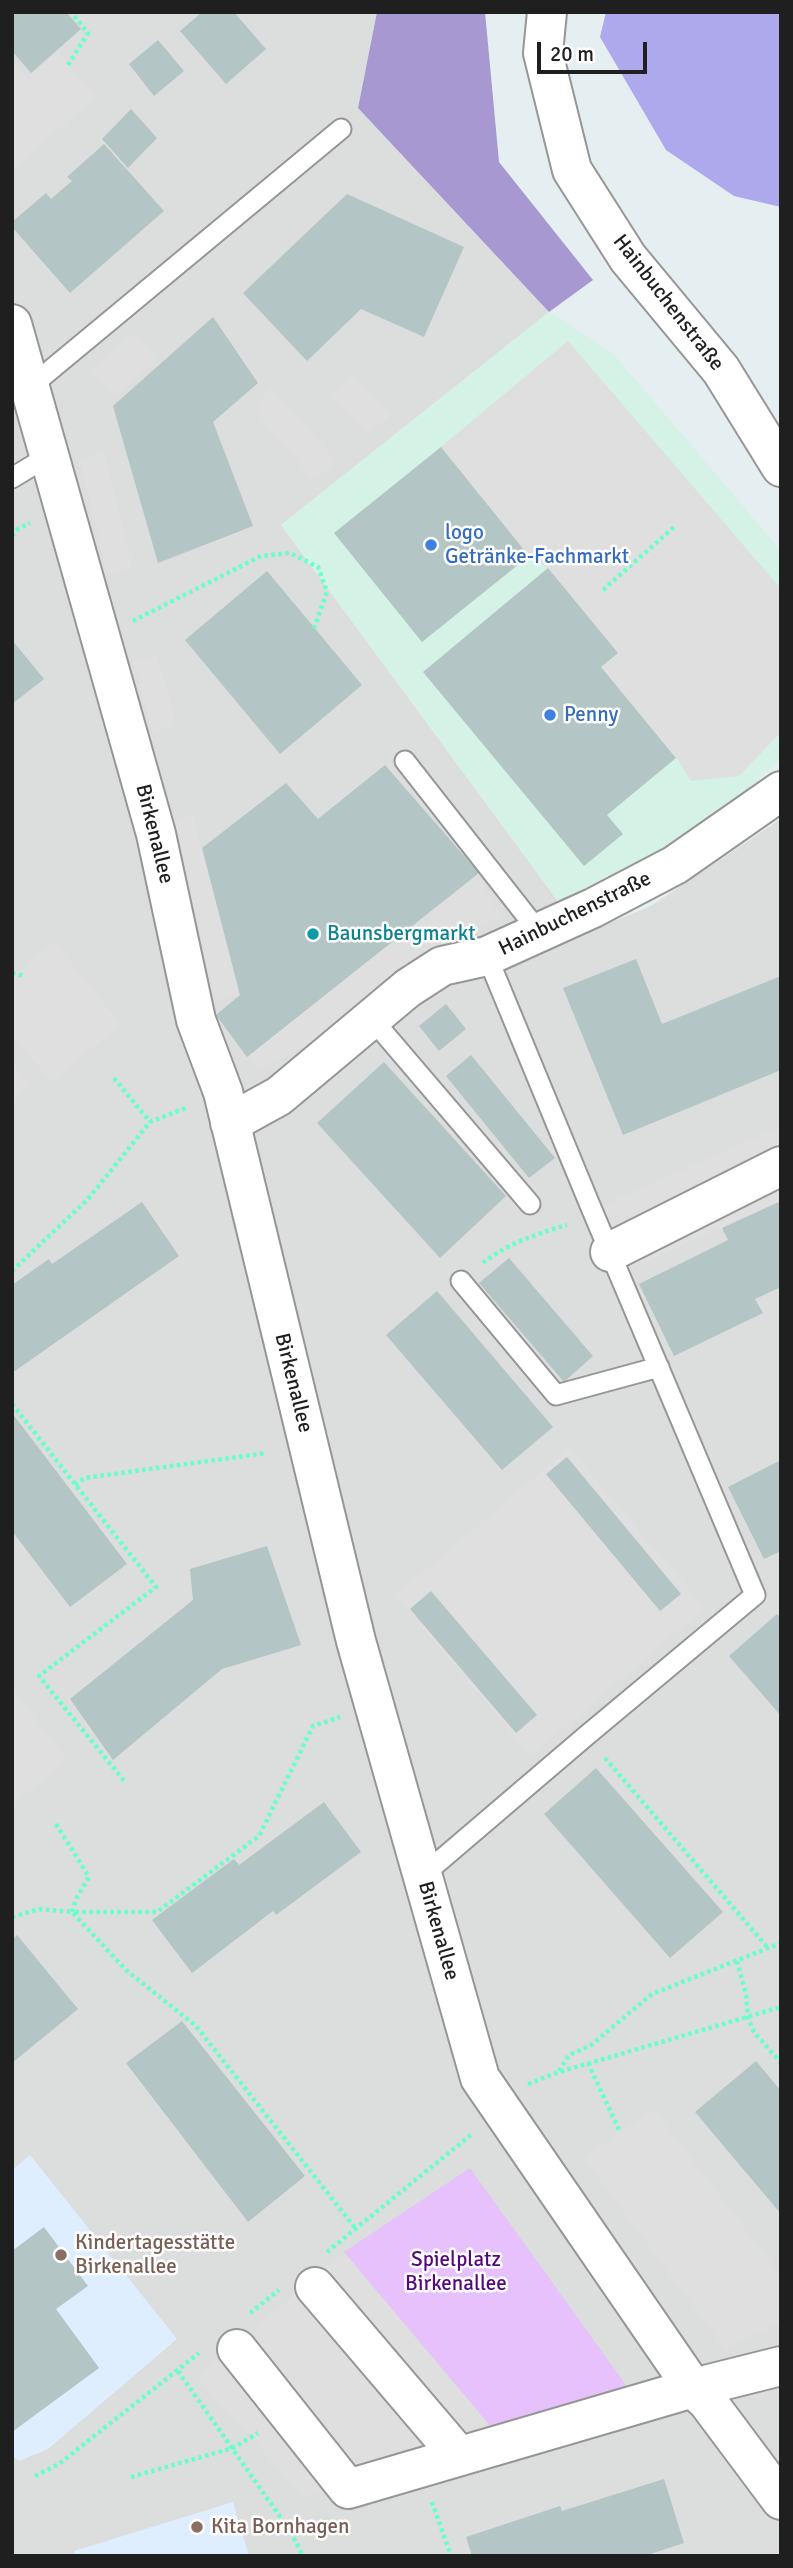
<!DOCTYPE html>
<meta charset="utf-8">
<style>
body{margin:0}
#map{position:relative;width:793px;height:2568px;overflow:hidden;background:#e5eef0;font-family:Signika,sans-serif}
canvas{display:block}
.frame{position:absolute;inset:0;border:14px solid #1f1f1f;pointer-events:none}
.scale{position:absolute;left:537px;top:42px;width:110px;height:32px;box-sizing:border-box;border:4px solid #1f1f1f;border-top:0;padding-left:9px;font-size:21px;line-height:24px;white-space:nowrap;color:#1f1f1f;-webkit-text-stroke:5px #fff;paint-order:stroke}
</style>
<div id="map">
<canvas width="793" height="2568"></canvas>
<div class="frame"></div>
<div class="scale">20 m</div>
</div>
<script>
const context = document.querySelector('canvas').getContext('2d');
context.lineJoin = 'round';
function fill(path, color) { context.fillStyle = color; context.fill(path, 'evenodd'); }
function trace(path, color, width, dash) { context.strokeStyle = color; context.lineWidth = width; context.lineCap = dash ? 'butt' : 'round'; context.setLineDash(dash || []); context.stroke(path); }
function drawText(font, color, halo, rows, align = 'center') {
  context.font = font + ' Signika,sans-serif'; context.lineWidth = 5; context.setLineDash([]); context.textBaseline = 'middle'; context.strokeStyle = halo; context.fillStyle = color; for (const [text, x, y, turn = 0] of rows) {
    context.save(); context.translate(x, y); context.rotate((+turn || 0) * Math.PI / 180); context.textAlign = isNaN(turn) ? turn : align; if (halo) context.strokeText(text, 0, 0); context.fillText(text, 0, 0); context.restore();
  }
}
fill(new Path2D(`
 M12 12H377L358 108 549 312 281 525 582 934 651 906 781 819V2556H12Z`), '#dcdddd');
fill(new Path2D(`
 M549 312 615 356 781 551V758L742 795 631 872 560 903 281 525Z`), '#d4f2e5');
fill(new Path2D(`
 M30 2155 177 2339 48 2449 19 2461 12 2455V2170Z
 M233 2502 249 2556H75L74 2551Z`), '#dfeeff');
fill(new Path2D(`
 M606 12H781V207L734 196 666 150 600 37Z`), '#ada9ec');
fill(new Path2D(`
 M377 12H485L499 162 593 280 549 312 358 108Z`), '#a798d1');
fill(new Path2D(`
 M470 2168 628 2388 496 2433 344 2252Z`), '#e6c1fc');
fill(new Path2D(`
 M57 52 96 96 12 171V62L27 78Z
 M134 333 161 357 117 395 90 372Z
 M568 341 781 589V732L739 776 691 781 676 757 601 667 618 653 548 568 529 556 441 447Z
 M353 377 390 416 367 434 331 396Z
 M271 387 337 462 314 481 253 408Z
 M104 452 132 568 107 573 79 460Z
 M158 656 176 726 152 732 133 661Z
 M193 815 240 995 205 1003 164 822Z
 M479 873 493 905 503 916 422 953 314 1042 259 1070 247 1057Z
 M54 942 121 1024 51 1082 12 1035V976Z
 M12 1062 31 1086 12 1099Z
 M781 1126V1201L620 1273 592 1210Z
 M569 1448 705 1608 531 1756 395 1596Z
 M14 1691 68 1761 12 1805V1692Z
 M654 2109 781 2276V2322L725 2349 583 2157Z
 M344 2252 496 2433 305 2498 197 2378Z`), '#dfdfdf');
fill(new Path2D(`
 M12 12H66L81 29 31 73 12 51Z
 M202 12H234L266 49 226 84 180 31Z
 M158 40 184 71 154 96 129 64Z
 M131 109 157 138 128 168 102 139Z
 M104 144 164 211 70 293 12 227V222L46 193 51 199 72 181 67 177Z
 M347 194 464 247 424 337 361 309 307 361 243 293Z
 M213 317 258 383 213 422 253 526 158 563 113 406Z
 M441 447 529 556 422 642 334 533Z
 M548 568 618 653 601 667 676 758 607 815 623 834 584 866 423 672Z
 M267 571 362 685 280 754 185 640Z
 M12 640 44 679 12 704Z
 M385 765 479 873 247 1057 216 1015 240 995 202 848 286 783 318 819Z
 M636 959 662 1024 781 976V1070L623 1135 563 988Z
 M446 1004 466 1029 439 1051 419 1026Z
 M471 1055 555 1158 529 1178 446 1076Z
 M384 1062 506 1196 440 1258 317 1123Z
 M781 1201V1287L755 1299 763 1313 674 1356 639 1284 728 1240 722 1228Z
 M142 1202 179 1256 12 1373V1285L49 1259 52 1264Z
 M509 1258 593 1356 564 1382 479 1283Z
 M437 1291 553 1427 502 1470 386 1335Z
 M12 1413 127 1564 70 1607 12 1531Z
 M567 1457 681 1594 660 1611 546 1474Z
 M781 1460V1551L764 1559 728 1487Z
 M267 1546 301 1645 222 1669 113 1760 70 1699 193 1600 190 1569Z
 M431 1591 537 1715 516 1733 410 1609Z
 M777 1614 781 1618V1716L729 1656Z
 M596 1768 723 1912 670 1958 544 1814Z
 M324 1802 361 1852 276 1915 273 1911 192 1973 152 1920 234 1859 239 1865Z
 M17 1935 78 2009 12 2063V1940Z
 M182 2021 305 2176 248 2222 126 2063Z
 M756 2061 781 2091V2214L695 2112Z
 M44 2227 88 2286 56 2309 99 2368 12 2432V2251Z
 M664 2479 684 2543 644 2556H472L466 2537 560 2506 562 2511Z`), '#b4c5c5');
const service = new Path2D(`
 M30 387 341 129
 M12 478 50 455
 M405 761 539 932
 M372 1019 530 1204
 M461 1281 556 1395 659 1367
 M422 1876 586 1736 755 1595 592 1210 487 956`);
const minor = new Path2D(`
 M547 12 543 53 572 170 628 258 721 370 781 467
 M12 324 156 834 196 1020 223 1092 356 1641 480 2078 693 2388 707 2401 781 2500
 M230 1123 279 1096 408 988 442 966 487 956 593 908 675 865 781 791
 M610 1252 781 1166
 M315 2287 459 2456
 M237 2349 348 2489 693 2388 781 2366`);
trace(service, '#969696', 23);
trace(minor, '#969696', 42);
trace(new Path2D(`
 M68 65 88 33 71 12
 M12 536 18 529 30 523
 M603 590 674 527
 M133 621 261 556 290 553 318 567 327 592 314 628
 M12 973 24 976
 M114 1078 150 1122
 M483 1263C506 1244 539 1233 567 1225
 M12 1271 88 1199 150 1122 188 1107
 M12 1404 156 1587 39 1676 125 1782
 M75 1485 84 1478 267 1453
 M605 1758 768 1948
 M56 1824 89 1877 76 1899 72 1912H157L259 1836 313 1726 340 1717
 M12 1917 40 1909 72 1912 126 1970 196 2026 356 2229
 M737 1961 746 1995 748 2018 754 2032 781 2063
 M588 2063 620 2132
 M559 2071 569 2055 590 2046 652 1994 781 1943
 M528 2084 559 2072 781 2007
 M327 2252 472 2134
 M250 2313 279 2290
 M178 2371 290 2531 303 2556
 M35 2476 59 2464 199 2353
 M131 2477 233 2448 258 2433
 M432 2502 451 2556
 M290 2531 330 2520`), '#67ffca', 4.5, [3.5, 3.5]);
trace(service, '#fff', 19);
trace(minor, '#fff', 38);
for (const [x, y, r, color] of [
 [431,545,7,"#3f7fe0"],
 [550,715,7,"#3f7fe0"],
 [313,934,7,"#0f9aa8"],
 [61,2255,7,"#8d6e63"],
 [197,2527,7,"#8d6e63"]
]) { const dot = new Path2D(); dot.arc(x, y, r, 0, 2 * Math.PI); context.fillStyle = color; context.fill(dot); trace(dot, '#fff', 2.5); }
drawText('21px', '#1f1f1f', '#fff', [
 ["Hainbuchenstraße",668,303,52],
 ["Birkenallee",154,834,76],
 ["Hainbuchenstraße",575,914,-26],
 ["Birkenallee",293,1383,76],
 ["Birkenallee",438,1931,74]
]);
drawText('21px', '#366cbe', '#fff', [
 ["logo",445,533],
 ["Getränke-Fachmarkt",445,557],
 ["Penny",564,715]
], 'left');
drawText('21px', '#0d838f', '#fff', [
 ["Baunsbergmarkt",327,934]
], 'left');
drawText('21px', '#785e54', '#fff', [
 ["Kindertagesstätte",75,2243],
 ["Birkenallee",75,2267],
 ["Kita Bornhagen",211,2527]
], 'left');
drawText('21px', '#550783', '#fff', [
 ["Spielplatz",456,2260],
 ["Birkenallee",456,2284]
]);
</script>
